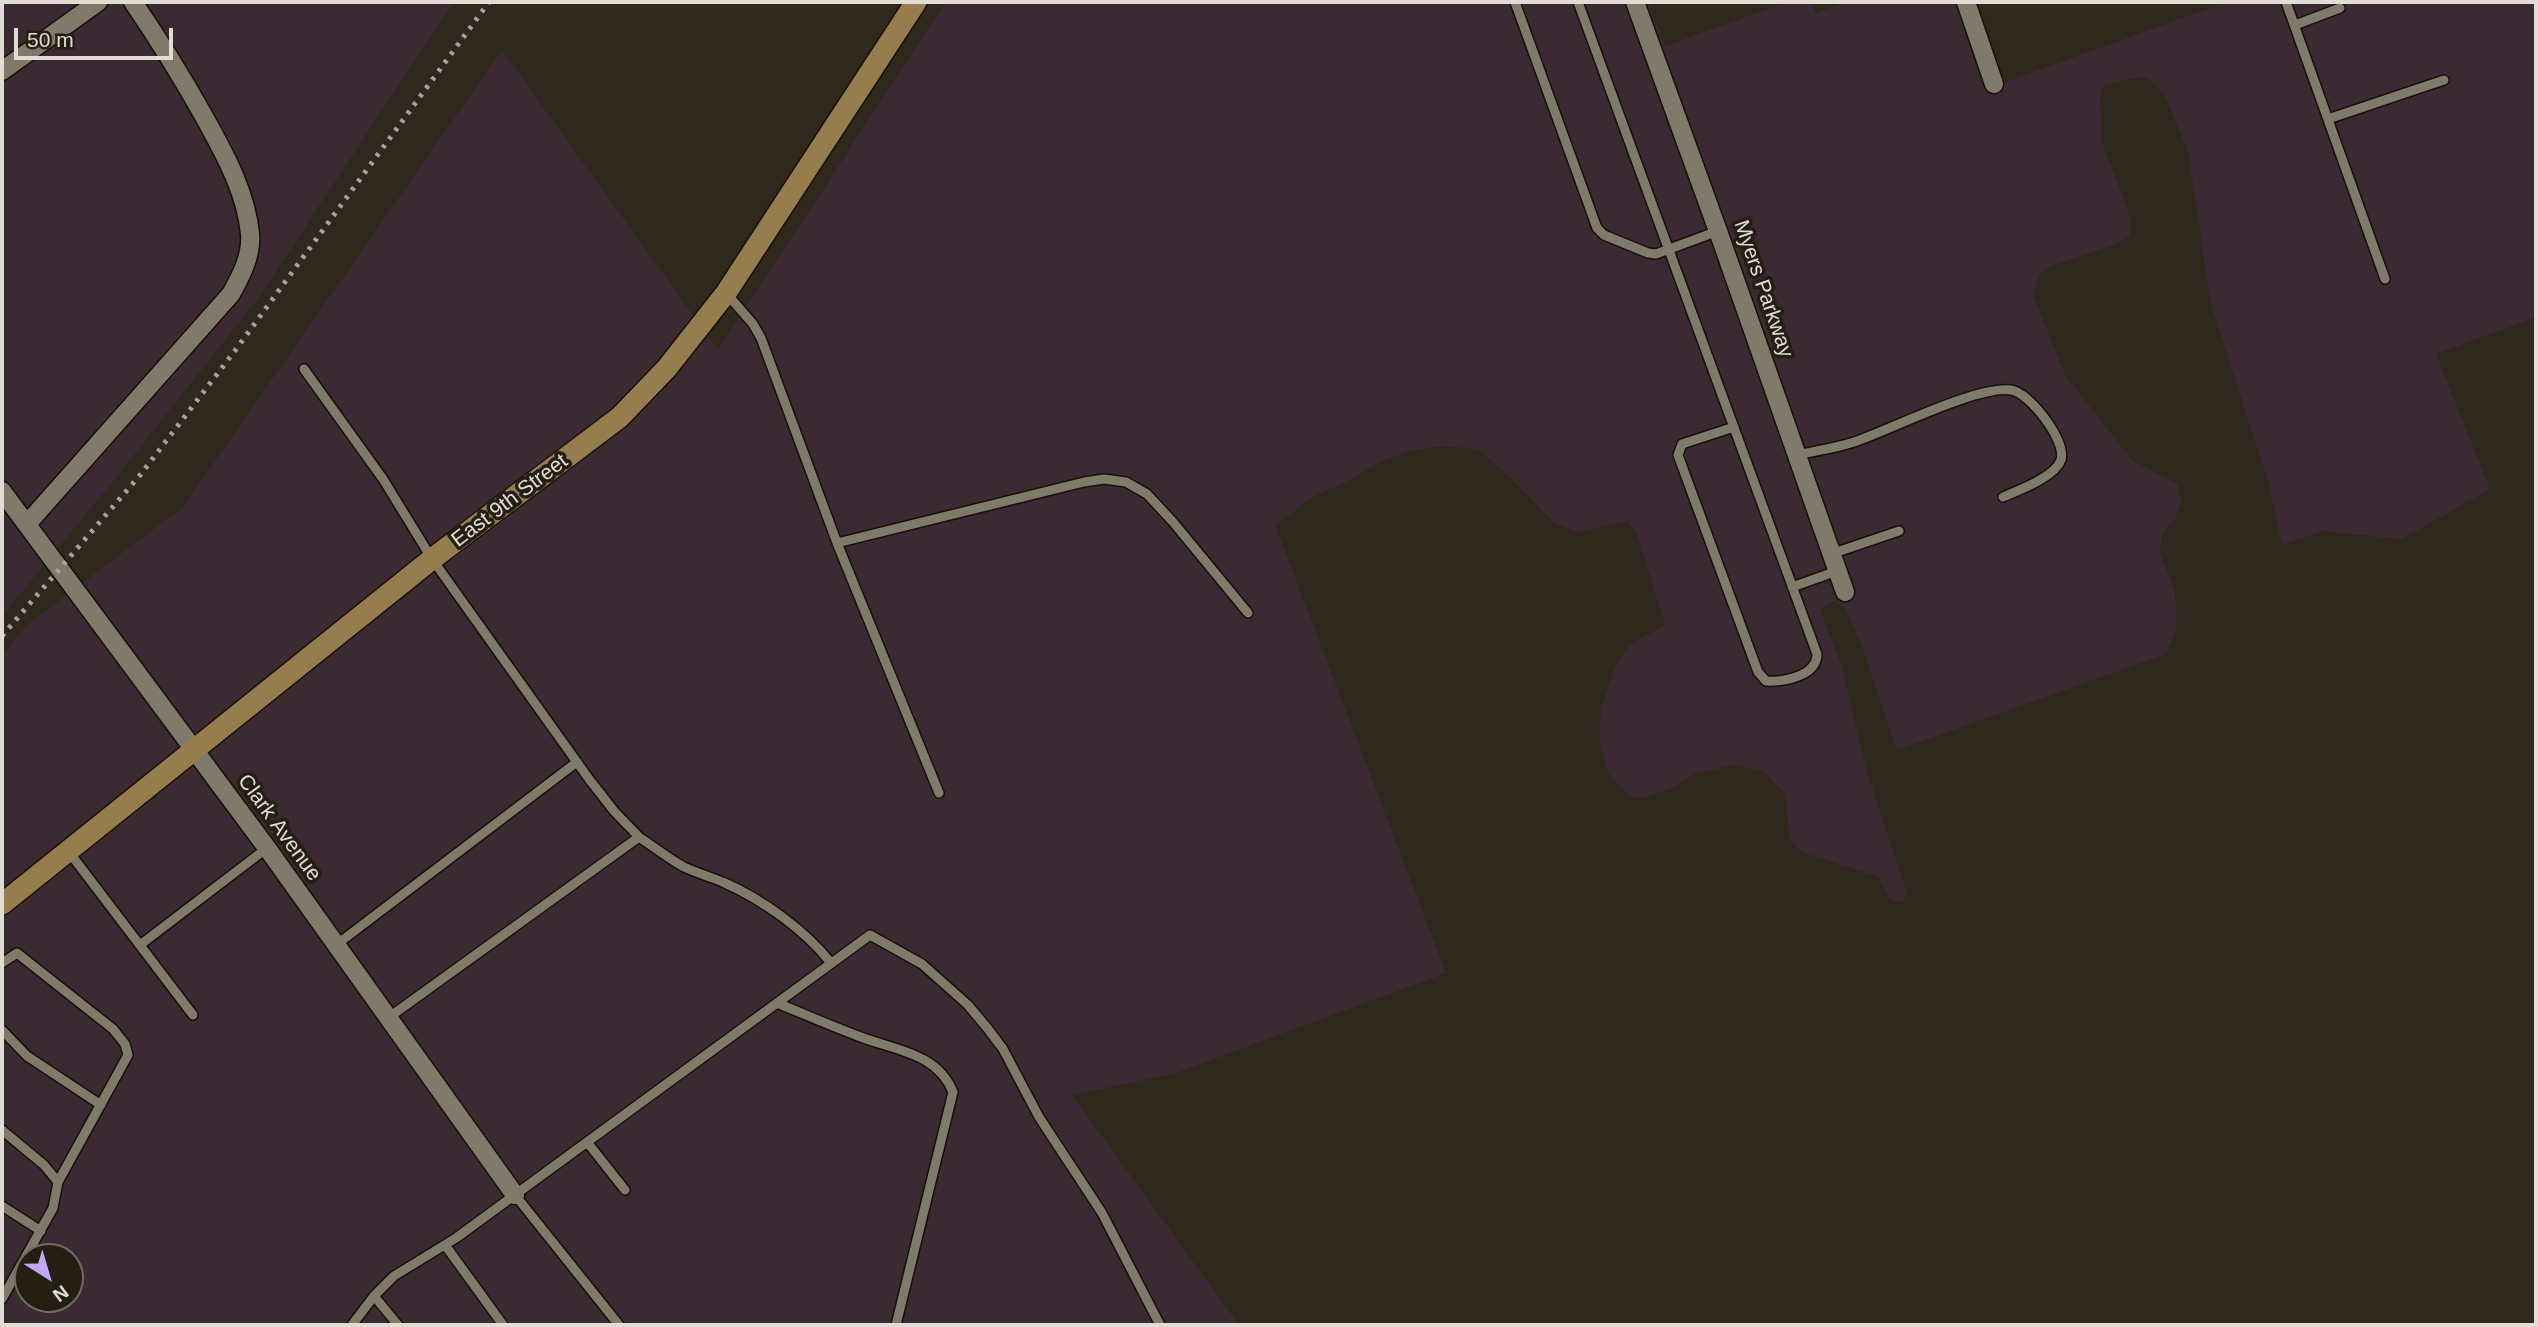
<!DOCTYPE html>
<style>
body{margin:0}
#map{position:relative;width:2538px;height:1327px;overflow:hidden;background:#2e291c;font-family:Helvetica,sans-serif}
canvas{display:block}
.frame{position:absolute;inset:0;border:4px solid #e1ddd5;pointer-events:none}
.north{position:absolute;left:14px;top:1243px;width:70px;height:70px;box-sizing:border-box;background:#241f13;border:2px solid #706b61;border-radius:50%;rotate:143deg;font-size:19px;font-weight:700;line-height:28px;text-align:center;color:#e1ddd5}
.north::after{content:'';display:block;margin:auto;width:24px;height:32px;background:#c3a7f2;clip-path:polygon(50% 0,100% 100%,50% 72%,0 100%)}
.scale{position:absolute;left:14px;top:28px;width:159px;height:32px;box-sizing:border-box;border:4px solid #e1ddd5;border-top:0;padding-left:9px;font-size:21px;line-height:24px;white-space:nowrap;color:#e1ddd5;-webkit-text-stroke:5px #241f13;paint-order:stroke}
</style>
<div id="map">
<canvas width="2538" height="1327"></canvas>
<div class="frame"></div>
<div class="north">N</div>
<div class="scale">50 m</div>
</div>
<script>
const context = document.querySelector('canvas').getContext('2d');
context.lineJoin = 'round';
function fill(path, color) { context.fillStyle = color; context.fill(path, 'evenodd'); }
function trace(path, color, width, dash) { context.strokeStyle = color; context.lineWidth = width; context.lineCap = dash ? 'butt' : 'round'; context.setLineDash(dash || []); context.stroke(path); }
function drawText(font, color, halo, rows, align = 'center') {
  context.font = font + ' Helvetica,sans-serif'; context.lineWidth = 7; context.setLineDash([]); context.textBaseline = 'middle'; context.strokeStyle = halo; context.fillStyle = color; for (const [text, x, y, turn = 0] of rows) {
    context.save(); context.translate(x, y); context.rotate((+turn || 0) * Math.PI / 180); context.textAlign = isNaN(turn) ? turn : align; if (halo) context.strokeText(text, 0, 0); context.fillText(text, 0, 0); context.restore();
  }
}
fill(new Path2D(`
 M2 2H454L256 301 119 474 2 616Z
 M946 2H1648L1665 46 1788 2H1811L1816 13 1845 2H1957L1986 89 2227 2H2536V317L2436 354 2490 489 2402 539 2322 531 2282 545 2269 484 2210 301 2189 156 2181 134 2164 94 2147 78H2130L2104 86 2100 98 2102 142 2132 222 2129 236 2117 244 2051 266 2039 274 2033 295 2065 375 2133 461 2177 484 2182 500 2176 517 2162 535 2160 553 2175 593 2177 628 2166 654 1897 750 1863 649 1846 609 1836 601 1820 609 1843 670 1865 765 1907 893 1903 901 1897 902 1889 898 1878 876 1801 852 1789 837 1786 795 1762 770 1734 765 1694 774 1674 787 1646 797 1631 798 1616 783 1607 771 1599 738 1601 709 1617 662 1631 645 1665 624 1637 534 1627 521 1579 532 1554 523 1510 477 1478 449 1443 446 1412 450 1378 463 1350 480 1315 496 1275 525 1446 973 1173 1074 1072 1095 1239 1325H2V655L27 625 183 507 502 50 718 350ZM28 1257H70V1299H28Z`), '#3c2a33');
const lane = new Path2D(`
 M1515 2 1597 228 1604 235 1648 253 1656 254 1718 231
 M1578 2 1817 654C1817 676 1784 682 1766 681L1758 672 1678 455 1682 444 1734 427
 M2286 2 2385 279
 M2295 25 2340 8
 M2328 119 2444 80
 M727 294 753 324 761 338 837 543 939 793
 M304 369 383 479 432 559 589 779 614 811 639 837
 M1796 455C1815 451 1836 448 1854 442 1890 430 1978 385 2011 390 2029 392 2067 441 2061 460 2055 477 2019 490 2003 497
 M837 543 1084 482 1104 479 1126 482 1147 494 1173 522 1248 613
 M1831 554 1899 531
 M1792 587 1837 571
 M69 852 193 1015
 M140 945 267 848
 M336 945 577 762
 M2 963 17 953 113 1029 125 1044 128 1055 58 1182 53 1208 2 1299
 M777 1003 870 935 922 964 968 1005 988 1029 1003 1049 1039 1117 1102 1213 1160 1325
 M388 1018 639 837C654 847 669 859 684 867 697 873 711 877 725 883 763 900 805 930 831 963
 M2 1030 27 1056 101 1105
 M2 1130 44 1165 58 1182
 M587 1142 625 1190
 M515 1195 619 1325
 M2 1206 41 1231
 M445 1245 503 1325
 M374 1296 398 1325
 M352 1325 374 1296 394 1276 456 1238 777 1003C804 1014 831 1026 858 1036 893 1050 937 1052 953 1092L896 1325`);
const street = new Path2D(`
 M1635 2 1718 231 1845 592
 M1966 2 1994 84
 M2 71 98 2
 M2 491 267 848 515 1195
 M27 524 231 294C241 276 252 255 250 234 246 192 225 155 206 120 183 79 159 40 133 2`);
const secondary = new Path2D(`
 M2 904 432 559 620 417 667 368 726 293 916 2`);
trace(lane, '#161106', 12);
trace(street, '#161106', 21);
trace(secondary, '#161106', 24);
trace(lane, '#807a6b', 9);
trace(street, '#807a6b', 18);
trace(secondary, '#967d4e', 21);
trace(new Path2D(`
 M2 636 141 474 237 348 489 2`), '#a7a399', 5, [3.5, 7]);
drawText('21px', '#e1ddd5', '#241f13', [
 ["Myers Parkway",1763,289,71],
 ["East 9th Street",510,501,-37],
 ["Clark Avenue",279,828,54]
]);
</script>
